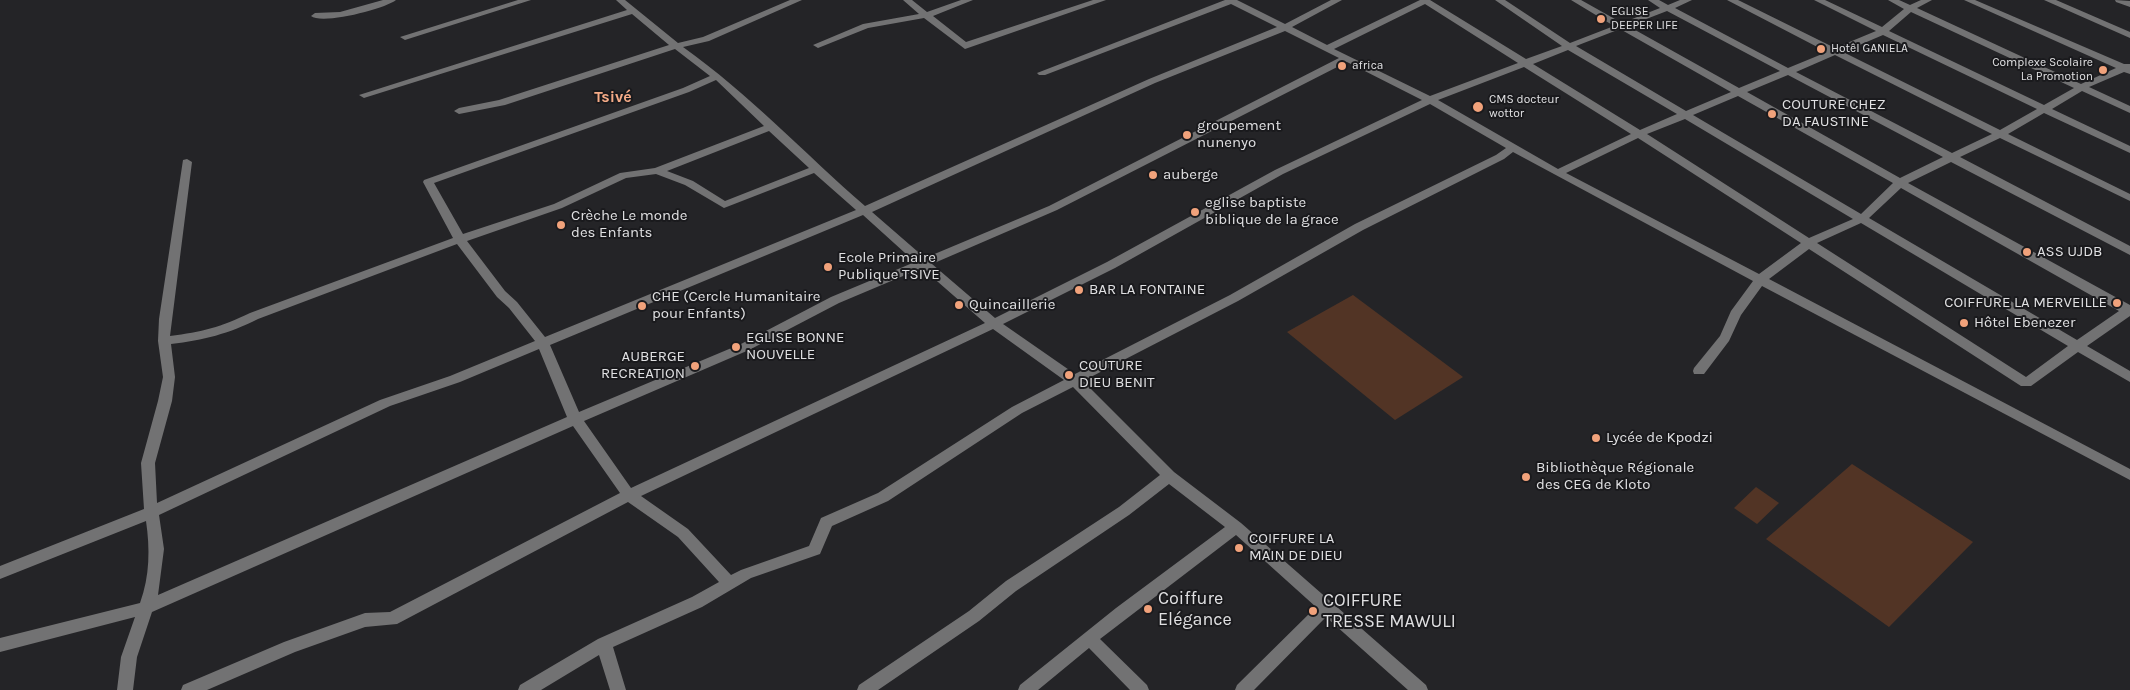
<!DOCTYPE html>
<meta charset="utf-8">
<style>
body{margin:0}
canvas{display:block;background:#242427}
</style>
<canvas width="2130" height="690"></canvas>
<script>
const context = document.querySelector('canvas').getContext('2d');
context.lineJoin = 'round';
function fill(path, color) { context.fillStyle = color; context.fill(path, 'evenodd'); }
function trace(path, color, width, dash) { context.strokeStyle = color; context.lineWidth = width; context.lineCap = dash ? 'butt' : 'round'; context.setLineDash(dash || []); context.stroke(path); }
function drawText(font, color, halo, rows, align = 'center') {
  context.font = font + ' Karla,sans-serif'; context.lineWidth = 4; context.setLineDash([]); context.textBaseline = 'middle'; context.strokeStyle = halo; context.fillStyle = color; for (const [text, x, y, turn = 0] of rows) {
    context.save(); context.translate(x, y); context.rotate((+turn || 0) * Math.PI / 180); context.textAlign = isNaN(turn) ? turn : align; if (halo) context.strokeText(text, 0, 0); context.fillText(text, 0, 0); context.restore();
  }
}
fill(new Path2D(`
 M1353 295 1463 377 1395 420 1287 332Z
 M1852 464 1973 542 1889 627 1766 539Z
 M1756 487 1779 503 1757 524 1734 508Z`), '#523425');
fill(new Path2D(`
 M383 0H396C385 9 322 25 311 16L315 13 340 12Z
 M518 0H531L408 39 405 40 400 37Z
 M616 0H625L678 43 703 37 790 0H802L709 41 683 47C749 94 804 153 865 206L1149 79 1277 27 1231 4 1045 75H1039L1037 73 1225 0H1237L1285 24 1331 0H1342L1292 27 1327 45 1420 0H1430L1526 59 1562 46 1495 0H1505L1570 43 1614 26 1571 0H1581L1622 23 1660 8 1648 0H1659L1668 5 1680 0H1692L1675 8 1788 68 1827 52 1727 0H1738L1835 48 1876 31 1814 0H1825L1882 27 1904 9 1888 0H1899L1910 5 1921 0H1932L1917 8 2081 84 2116 68 1964 0H1975L2124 64H2130V74L2124 72 2089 87 2130 106V113L2082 91 2052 109 2130 146V153L2044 113 2008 134 2130 194V201L2000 138 1960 157 2130 246V255L1951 162 1908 183 2130 305V316L2087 346 2130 371V382L2078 352 2031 386H2021L1809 249 1769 279 2130 469V480L1762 286 1741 315 1729 341 1704 374H1694L1693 371 1694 368 1720 336 1731 311 1753 281 1513 152 1504 159 1363 230 1238 301 1083 381 1174 472 1241 523 1426 685 1428 690H1408L1326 617 1254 690H1235L1237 685 1316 607 1236 535 1100 639 1147 685 1149 690H1130L1089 648 1038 690H1018L1020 685 1116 608 1225 527 1169 484 1129 515 1016 591 979 621 878 690H857L859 685 969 611 1006 581 1119 507 1160 475 1073 387 1022 413 888 501 832 526 820 554 751 578 702 607 613 647 626 690H610L599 655 541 690H518L520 685 598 639 692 597 719 582 678 537 628 502 397 624 365 627 295 652 207 690H181L183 685 284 642 365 613 390 612 620 493 573 426 152 612 137 657 133 690H117L121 657 135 617 0 652V638L140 603C150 576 150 548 146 521L0 579V566L144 509 141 463 158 401 163 377 158 341 159 319 183 160 187 159 192 162 170 336C202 332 221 327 250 313L453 238 423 182 424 180 683 88 710 76 675 49 505 105 459 114 454 111 459 108 499 100 669 45 632 14 367 97 364 98 359 95 627 10ZM1425 4 1518 63 1430 96 1334 49ZM1667 11 1780 71 1739 88 1628 26ZM1911 12 2074 88 2044 105 1889 31ZM1620 29 1731 92 1686 111 1576 46ZM1285 31 1339 58 1049 206 925 258 872 212 1155 83ZM1883 35 2037 109 2000 130 1843 52ZM1568 50 1677 114 1640 130 1533 64ZM1835 55 1992 134 1952 153 1796 72ZM1347 62 1422 100 1275 170 1107 262 995 318 932 264 1057 210ZM1524 67 1631 134 1558 169 1438 100ZM1788 75 1943 157 1900 178 1747 92ZM716 80 764 126 655 168 620 173 554 204 463 234 434 183 689 92ZM1738 96 1893 183 1861 214 1693 115ZM1430 104 1506 148 1496 155 1355 224 1230 295 1075 374 1003 324 1115 268 1283 174ZM1685 119 1853 219 1809 238 1647 134ZM769 131 809 168 725 201 693 181 667 171ZM1638 138 1801 243 1759 274 1566 173ZM814 173 856 210 545 337 517 302 505 291 467 241 562 208 626 178 656 174 685 185 724 208ZM1901 188 2119 311 2077 340 1869 218ZM863 215 915 262 831 297 741 344 579 412 550 345ZM1861 223 2068 346 2026 377 1817 243ZM457 244 497 297 509 308 535 341 450 376 380 400 157 503 155 463 172 401 175 377 171 344C204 340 228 334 258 319ZM922 268 985 323 631 488 584 421 749 350 839 303ZM993 329 1064 380 1012 407 878 493 821 518 809 546 741 570 731 575 688 529 641 496ZM539 349 567 417 158 595 164 549 159 515 390 406 460 382Z
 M903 0H912L927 12 961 0H973L933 16 966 42 1093 0H1106L965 49 924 18 868 28 818 48 813 45 863 24 919 14Z
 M2044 0H2056L2130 32V38Z
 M2115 0 2130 1V7L2116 2Z`), '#727273');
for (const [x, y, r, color] of [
 [1601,19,5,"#f1a27b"],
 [1821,49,5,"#f1a27b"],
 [1342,66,5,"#f1a27b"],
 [2103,70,5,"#f1a27b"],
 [1478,107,6,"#f1a27b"],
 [1772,114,5,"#f1a27b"],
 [1187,135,5,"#f1a27b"],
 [1153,175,5,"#f1a27b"],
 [1195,212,5,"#f1a27b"],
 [561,225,5,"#f1a27b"],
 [2027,252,5,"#f1a27b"],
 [828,267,5,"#f1a27b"],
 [1079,290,5,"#f1a27b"],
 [2117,303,5,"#f1a27b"],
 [959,305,5,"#f1a27b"],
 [642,306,5,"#f1a27b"],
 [1964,323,5,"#f1a27b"],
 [736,347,5,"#f1a27b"],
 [695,366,5,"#f1a27b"],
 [1069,375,5,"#f1a27b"],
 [1596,438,5,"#f1a27b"],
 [1526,477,5,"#f1a27b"],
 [1239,548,5,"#f1a27b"],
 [1148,609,5,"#f1a27b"],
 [1313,611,5,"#f1a27b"]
]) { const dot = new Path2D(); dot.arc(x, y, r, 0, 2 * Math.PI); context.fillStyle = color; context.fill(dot); trace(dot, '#1a1a1d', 2); }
drawText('12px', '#e0e0e2', '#1a1a1d', [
 ["EGLISE",1611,12],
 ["DEEPER LIFE",1611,26],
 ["Hotêl GANIELA",1831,49],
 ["Complexe Scolaire",2093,63,"right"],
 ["La Promotion",2093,77,"right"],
 ["africa",1352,66],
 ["CMS docteur",1489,100],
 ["wottor",1489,114]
], 'left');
drawText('15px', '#e0e0e2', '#1a1a1d', [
 ["COUTURE CHEZ",1782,105],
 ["DA FAUSTINE",1782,122],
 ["groupement",1197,126],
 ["nunenyo",1197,143],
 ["auberge",1163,175],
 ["eglise baptiste",1205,203],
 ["biblique de la grace",1205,220],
 ["Crèche Le monde",571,216],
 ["des Enfants",571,233],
 ["ASS UJDB",2037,252],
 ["Ecole Primaire",838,258],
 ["Publique TSIVE",838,275],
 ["BAR LA FONTAINE",1089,290],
 ["CHE (Cercle Humanitaire",652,297],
 ["pour Enfants)",652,314],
 ["COIFFURE LA MERVEILLE",2107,303,"right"],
 ["Quincaillerie",969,305],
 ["Hôtel Ebenezer",1974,323],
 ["EGLISE BONNE",746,338],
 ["NOUVELLE",746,355],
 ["AUBERGE",685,357,"right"],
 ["RECREATION",685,374,"right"],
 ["COUTURE",1079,366],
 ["DIEU BENIT",1079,383],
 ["Lycée de Kpodzi",1606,438],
 ["Bibliothèque Régionale",1536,468],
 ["des CEG de Kloto",1536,485],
 ["COIFFURE LA",1249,539],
 ["MAIN DE DIEU",1249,556]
], 'left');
drawText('bold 16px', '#f5ab87', '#1a1a1d', [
 ["Tsivé",613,97]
]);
drawText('18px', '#e0e0e2', '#1a1a1d', [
 ["Coiffure",1158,599],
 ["Elégance",1158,620],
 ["COIFFURE",1323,601],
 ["TRESSE MAWULI",1323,622]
], 'left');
</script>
